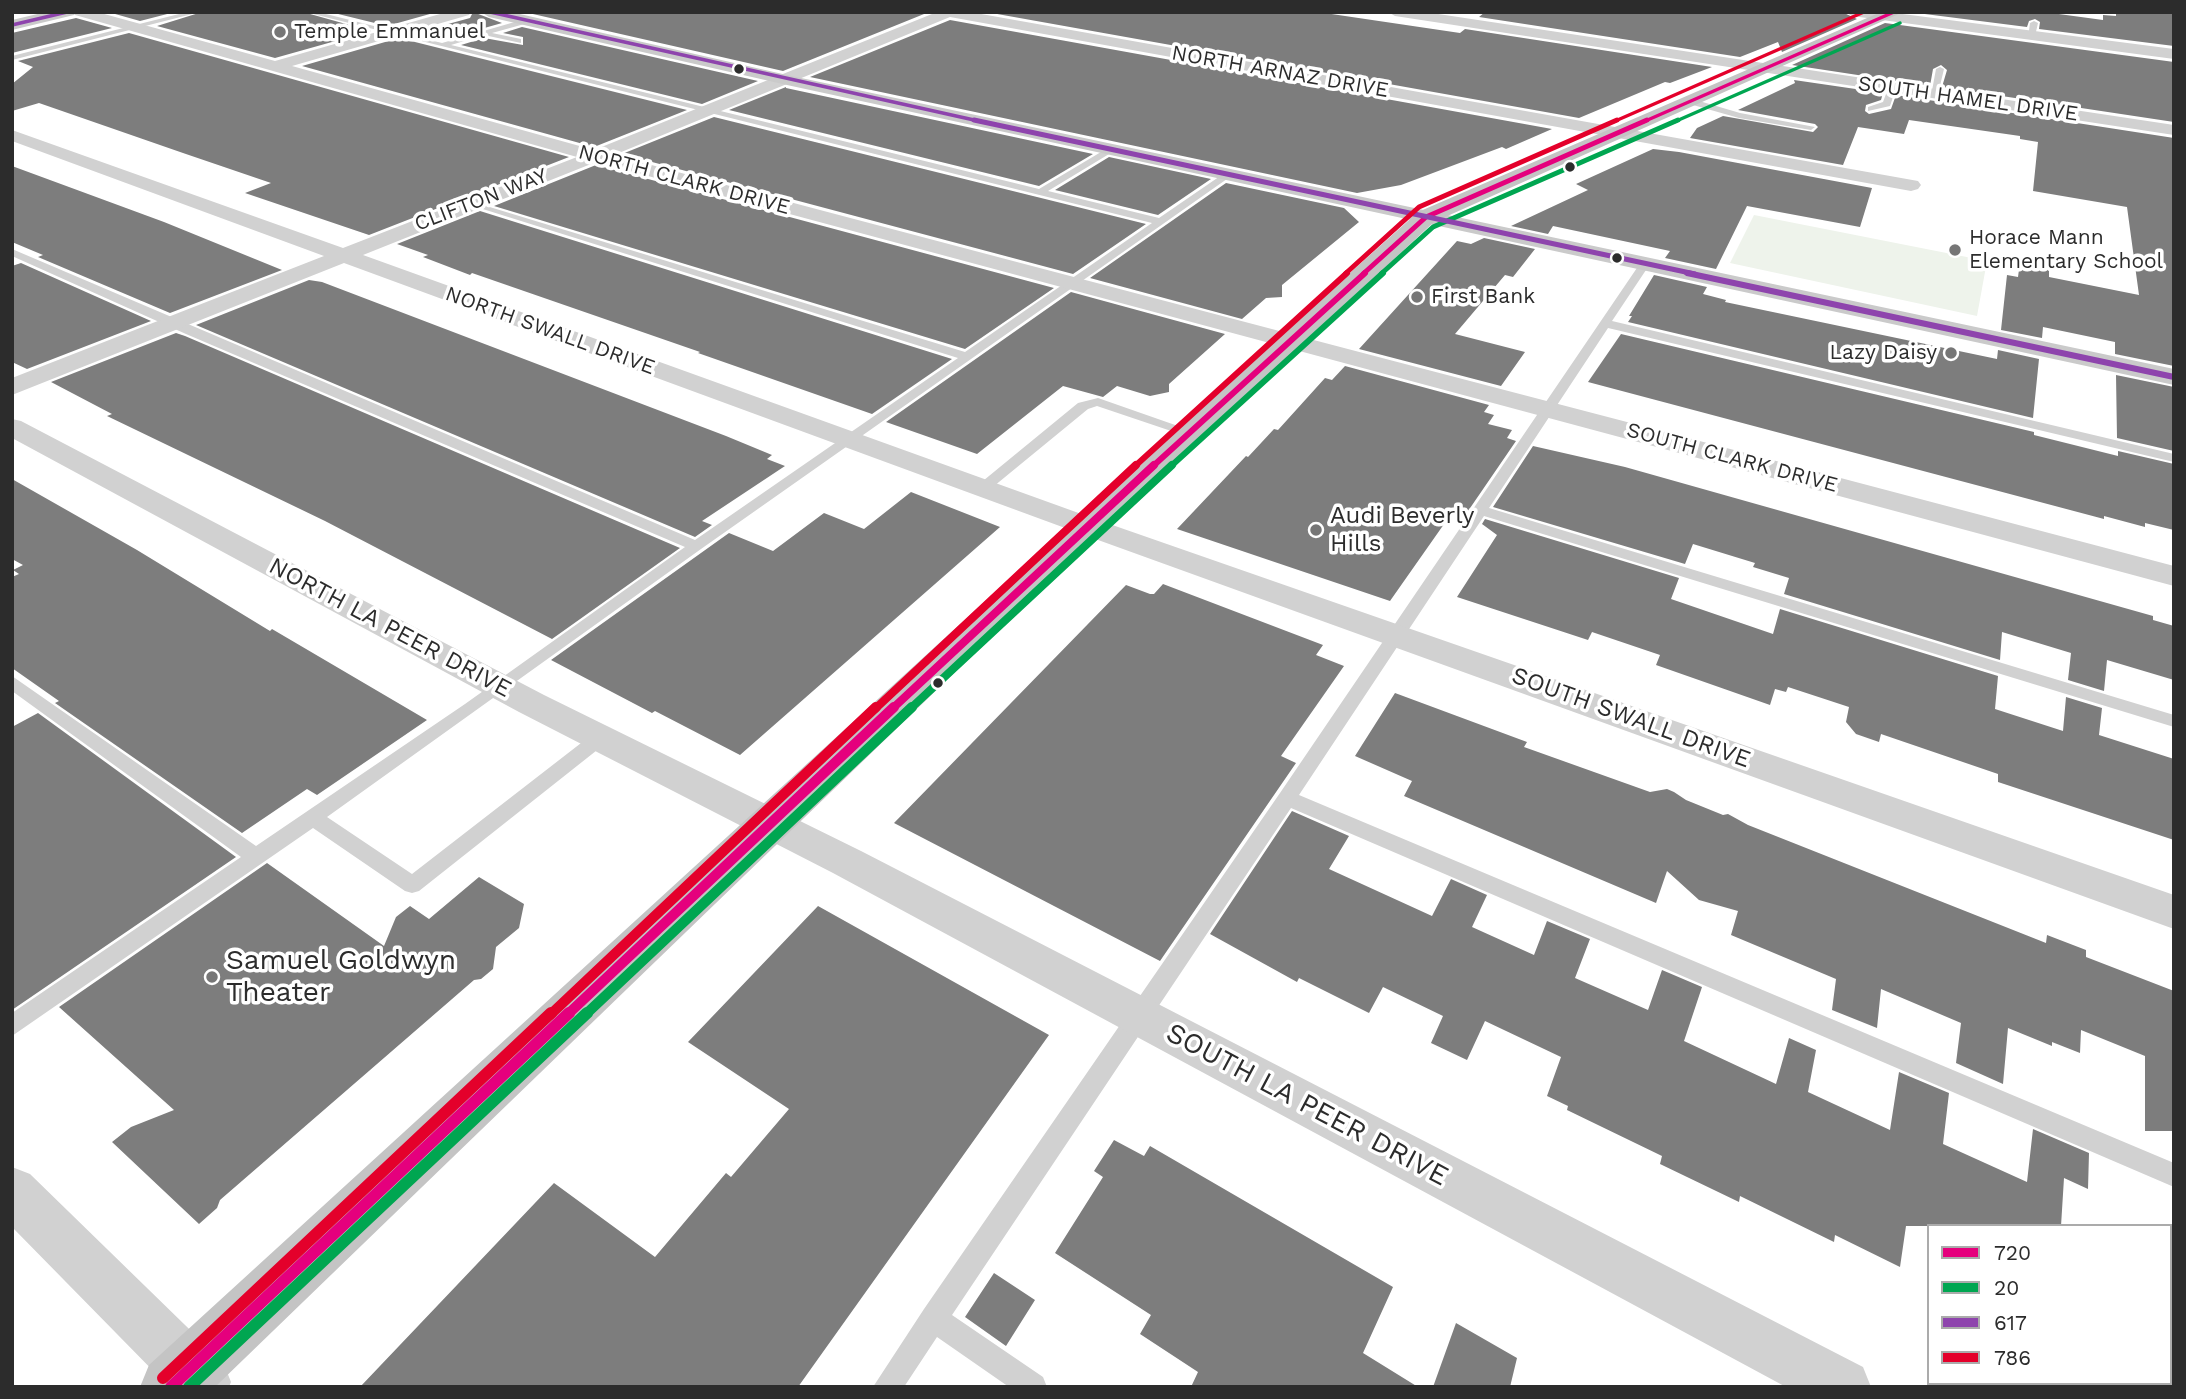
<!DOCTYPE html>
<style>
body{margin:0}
#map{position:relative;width:2186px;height:1399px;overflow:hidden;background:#fff;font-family:"Work Sans",sans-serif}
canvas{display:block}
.frame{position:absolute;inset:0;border:14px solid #2c2c2c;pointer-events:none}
.legend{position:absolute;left:1927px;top:1224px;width:245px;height:161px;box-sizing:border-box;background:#fff;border:2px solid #ababab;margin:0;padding:9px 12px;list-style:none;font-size:21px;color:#2c2c2c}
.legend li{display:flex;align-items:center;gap:14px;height:35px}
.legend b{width:35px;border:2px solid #ababab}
</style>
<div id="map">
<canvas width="2186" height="1399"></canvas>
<div class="frame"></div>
<ul class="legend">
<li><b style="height:9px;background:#e5007d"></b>720</li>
<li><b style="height:9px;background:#00a651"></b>20</li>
<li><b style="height:9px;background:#8e44ad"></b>617</li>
<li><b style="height:9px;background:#e4002b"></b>786</li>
</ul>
</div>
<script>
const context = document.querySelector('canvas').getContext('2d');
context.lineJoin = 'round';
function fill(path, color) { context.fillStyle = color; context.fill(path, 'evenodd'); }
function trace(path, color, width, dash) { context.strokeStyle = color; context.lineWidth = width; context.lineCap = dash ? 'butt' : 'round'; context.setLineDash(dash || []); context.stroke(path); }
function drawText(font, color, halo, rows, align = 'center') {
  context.font = font + ' "Work Sans",sans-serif'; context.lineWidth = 7; context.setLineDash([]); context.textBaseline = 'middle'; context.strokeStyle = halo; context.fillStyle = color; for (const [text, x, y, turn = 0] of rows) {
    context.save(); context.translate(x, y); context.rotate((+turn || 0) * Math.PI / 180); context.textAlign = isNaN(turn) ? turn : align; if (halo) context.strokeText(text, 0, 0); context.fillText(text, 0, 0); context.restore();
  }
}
fill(new Path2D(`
 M1754 215 1987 261 1977 316 1730 263Z`), '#eef3eb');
fill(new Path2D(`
 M108 12H175L140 21Z
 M202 12H303L371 31 275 58 157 26Z
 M330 12H437L387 26Z
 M473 12 502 23 442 40 415 33 470 18Z
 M524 12H929L783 71Z
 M986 12H1318L1460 33 1465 29 1712 67 1670 83 1665 82 1579 118Z
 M1485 12H1842L1857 19 1782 52 1778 42 1740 57 1479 17Z
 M1909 12H2044L2103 20V15L2116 16V12H2174V46L2039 29 2040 22 2035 19 2029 21 2027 27Z
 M76 18 112 28 12 53V33Z
 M950 20 1552 129 1506 149 1502 147 1401 185 1357 193 810 77Z
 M1885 23 2174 62V122L1942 87 1947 70 1941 65 1933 69 1930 86 1792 65Z
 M522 27 758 81 702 104 461 45 484 38 523 45V37L503 33Z
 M129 33 569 157 369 235 245 193 271 183 183 153 39 103 12 111V84L33 67 18 61Z
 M399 38 687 110 594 147 302 66Z
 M1794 80 1883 93 1881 100 1866 105 1865 111 1869 114 1891 109 1896 95 2174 138V366L2115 354V342L2043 327 2042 338 2001 330 2007 275 2018 277 2020 262 2049 267V277L2139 295 2127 207 2033 191 2038 142 2020 139V136L1909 120 1904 134 1858 127 1843 165 1690 138 1697 128 1723 116 1813 132 1818 127 1815 124 1738 110 1795 83Z
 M786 87V88L1093 154 1039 186 729 110Z
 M714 117 1146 224 1073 274 622 154Z
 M1653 149 1679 152 1872 188 1860 227 1747 206 1716 269 1665 258 1670 251 1553 226 1548 234 1511 226 1588 190 1576 184Z
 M1109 157 1211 179 1158 215 1055 190Z
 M596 165 1054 288 965 349 494 206Z
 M12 166 164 222 282 270 170 313 38 257 43 255 12 242Z
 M1226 183 1344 208 1359 222 1282 285V297L1266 298 1242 319 1090 278Z
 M480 211 952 359 872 414 698 353 700 352 472 273 470 275 423 257 428 255 397 244Z
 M1484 238 1535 249 1513 277 1505 275 1455 334 1525 352 1501 386 1359 349 1457 241 1471 244Z
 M21 263 151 321 27 369 12 362V266Z
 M1654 275 1707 287 1703 294 1726 300 1725 302 1997 359 1998 350 2039 359 2033 418 1628 322 1632 316H1629Z
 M309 280 322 282 726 436 772 455 767 459 785 466 702 521 712 525 695 537 196 325Z
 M1071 292 1225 334 1169 384V392L1150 396 1117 386 1103 397 1063 386 977 454 886 422Z
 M176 333 185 336 680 548 552 639 325 521 107 416 112 414 51 382Z
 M1621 334 2034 432V435L2118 456V451L2174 464V530L2145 523V527L2104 516V519L1588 382Z
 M1345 366 1489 405 1484 412 1494 415 1488 424 1512 430 1507 438 1516 441 1466 514 1456 507 1390 601 1177 529 1246 456 1248 457 1274 429 1278 430 1325 378 1332 380Z
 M2116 375 2174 387V451L2117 438Z
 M1533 446 1625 467 2153 616V620L2174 626V680L2107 660 2104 691 2068 680 2071 653 2002 632 2000 660 1784 594 1789 578 1753 567 1755 563 1693 544 1685 564 1493 507Z
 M12 479 137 550 270 631 272 629 427 720 317 795 307 789 242 833 55 703 59 701 12 668V577L19 574 13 570 23 565 12 559Z
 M911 492 1000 527 740 755 655 711 652 713 551 660 729 533 773 551 824 513 864 529Z
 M1485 519 1679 578 1671 599 1773 634 1780 609 1998 676 1995 709 2063 731 2066 697 2102 708 2099 735 2174 759V840L1998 782V774L1881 734 1879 742 1856 734 1846 722 1849 707 1788 687 1786 692 1775 689 1770 705 1656 665 1660 655 1592 632 1588 640 1457 597 1497 535 1482 524Z
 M1163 584 1323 645 1316 655 1344 666 1281 756 1296 763 1160 961 894 823 1126 585 1150 594H1154Z
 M1395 693 1527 742 1524 747 1650 792 1667 789 1674 792 1686 800 1723 815 1728 814 1748 825 2046 943 2047 935 2086 950V957L2174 991V1131H2145V1056L2081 1030 2080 1053 2052 1042V1046L2008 1028 2003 1084 1956 1063 1961 1023 1881 989 1877 1028 1832 1010 1836 979 1731 935 1738 911 1699 900 1667 871 1656 903 1404 796 1412 781 1355 756Z
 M38 713 236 857 12 1010V727Z
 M1292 811 1349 836 1329 869 1432 916 1451 879 1487 895 1472 927 1534 955 1547 921 1590 939 1575 978 1648 1010 1662 970 1702 987 1684 1041 1776 1084 1789 1038 1816 1050 1808 1092 1890 1130 1899 1072 1949 1093 1943 1144 2027 1182 2033 1129 2089 1153 2088 1189 2064 1178 2061 1226H1906L1900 1267 1835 1235 1834 1242 1740 1196 1739 1202 1660 1164 1662 1156 1567 1110 1568 1106 1547 1096 1561 1057 1485 1021 1467 1060 1431 1043 1443 1016 1383 987 1369 1013 1299 978 1297 982 1210 934Z
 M267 863 384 946 396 917 410 906 429 919 479 877 524 904 519 928 496 947 493 969 481 979 474 980 220 1200 217 1208 199 1224 112 1142 131 1127 174 1110 59 1007Z
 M818 906 1049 1035 798 1387H360L554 1183 655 1257 726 1173 731 1177 789 1109 688 1042Z
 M1114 1140 1144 1156 1150 1146 1393 1287 1363 1353 1418 1387H1191L1198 1372 1140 1334 1151 1315 1055 1253 1103 1177 1094 1171Z
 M994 1273 1035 1300 1006 1346 965 1317Z
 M1456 1323 1517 1358 1510 1387H1433Z`), '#7d7d7d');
fill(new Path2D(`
 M187 12H200L12 60V56Z
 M305 12H318L442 43 525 19 528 23 492 33 521 39V43L484 35 451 45 1039 189 1111 146 1116 149 1114 151 1048 191 1159 218 1226 172 1234 174 701 549 327 817 412 874 594 733H606L609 738 606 743 419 891 412 893 405 891 313 828 12 1036V1013L241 857 12 691V676L256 846 465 704 685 547 186 334 12 256V249L695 540 958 358 470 205V201L965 352 1152 223Z
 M2034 21 2038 23 2035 36 2028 38 2030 23Z
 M1940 67 1944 69 1938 94 1931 96 1936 69Z
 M1889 86 1896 88 1890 106 1868 111V107L1883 102Z
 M1689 98 1740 113 1815 127 1811 130 1739 118 1686 103Z
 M1641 262 1650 264 1612 321 2174 454V462L1608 328 1489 508 2174 715V727L1484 516 1299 795 2174 1163V1187L1291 808 952 1315 1043 1377 1047 1387H1009L937 1337 904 1387H873L924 1309 1280 793Z
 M1098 398 1198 433 1191 437 1186 436 1097 406 1088 409 988 491H978V485L1078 403Z`), '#d1d1d1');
fill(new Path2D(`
 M73 12H97L275 61 447 12H471L469 15 292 66 594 150 937 12H970L1918 181 1921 185 1918 189 1911 191 950 17 614 155C1133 294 1654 428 2174 566V586L596 162 363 255 1098 520 2174 895V929L1076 532 344 263 12 395V378L324 256 12 141V130L343 248 577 157 75 15Z
 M1388 12H1425L2174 125V135L1395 16Z
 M1845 12H1887L2174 49V59L1852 16Z
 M12 419 21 421 544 695 861 851 1863 1367 1871 1387H1786L833 873 519 712 12 438Z
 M12 1167 30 1174 223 1362 231 1382 229 1387H169L12 1227Z`), '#d1d1d1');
fill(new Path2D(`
 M46 12H76L74 15 12 30V20Z
 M481 12H511L787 75 2174 369V385L787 85 489 17Z`), '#cacaca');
fill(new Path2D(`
 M1881 12H1903L1434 222 1099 533 215 1387H140L149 1365 1075 519 1418 212Z`), '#c4c4c4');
trace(new Path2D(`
 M1643 122 1894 12`), '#e5007d', 3.5);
trace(new Path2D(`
 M1363 274 1426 217 1647 120`), '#e5007d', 5);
trace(new Path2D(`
 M1152 467 1365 273`), '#e5007d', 6);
trace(new Path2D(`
 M892 709 1154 465`), '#e5007d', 8);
trace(new Path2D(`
 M567 1015 894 707`), '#e5007d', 10);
trace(new Path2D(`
 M171 1387 569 1013`), '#e5007d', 12);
trace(new Path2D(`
 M1674 122 1900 23`), '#00a651', 3.5);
trace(new Path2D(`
 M1381 274 1433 227 1678 120`), '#00a651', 5);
trace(new Path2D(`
 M1170 467 1383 273`), '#00a651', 6);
trace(new Path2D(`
 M910 709 1172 465`), '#00a651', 8);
trace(new Path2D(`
 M585 1015 912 707`), '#00a651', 10);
trace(new Path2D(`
 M189 1387 587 1013`), '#00a651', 12);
trace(new Path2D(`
 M490 12 983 122
 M12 25 67 12`), '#8e44ad', 3.5);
trace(new Path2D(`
 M974 120 1695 274`), '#8e44ad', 5);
trace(new Path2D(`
 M1687 273 2174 377`), '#8e44ad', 6);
trace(new Path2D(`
 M1613 122 1864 12`), '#e4002b', 3.5);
trace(new Path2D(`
 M1345 274 1419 207 1617 120`), '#e4002b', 5);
trace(new Path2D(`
 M1134 467 1347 273`), '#e4002b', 6);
trace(new Path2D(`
 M875 709 1136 465`), '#e4002b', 8);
trace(new Path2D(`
 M550 1015 876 707`), '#e4002b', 10);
trace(new Path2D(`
 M163 1378 551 1013`), '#e4002b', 12);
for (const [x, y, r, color] of [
 [280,32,7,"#767676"],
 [739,69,6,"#2c2c2c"],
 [1570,167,6,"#2c2c2c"],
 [1955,250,7,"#767676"],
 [1617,258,6,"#2c2c2c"],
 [1417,297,7,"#767676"],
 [1951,353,7,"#767676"],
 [1316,530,7,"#767676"],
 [938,683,6,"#2c2c2c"],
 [212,977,7,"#767676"]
]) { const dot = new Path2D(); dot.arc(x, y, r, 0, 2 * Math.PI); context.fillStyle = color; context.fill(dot); trace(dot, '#fff', 2.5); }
drawText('21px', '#2c2c2c', '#fff', [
 ["Temple Emmanuel",294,32],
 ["Horace Mann",1969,238],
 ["Elementary School",1969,262],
 ["First Bank",1431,297],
 ["Lazy Daisy",1937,353,"right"]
], 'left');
drawText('21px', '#2c2c2c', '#fff', [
 ["NORTH ARNAZ DRIVE",1280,72,10],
 ["SOUTH HAMEL DRIVE",1968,99,8],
 ["NORTH CLARK DRIVE",684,180,15],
 ["CLIFTON WAY",481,200,-21],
 ["NORTH SWALL DRIVE",550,331,20],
 ["SOUTH CLARK DRIVE",1732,458,15]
]);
drawText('24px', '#2c2c2c', '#fff', [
 ["Audi Beverly",1330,516],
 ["Hills",1330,544]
], 'left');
drawText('24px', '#2c2c2c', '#fff', [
 ["NORTH LA PEER DRIVE",390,628,28],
 ["SOUTH SWALL DRIVE",1631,718,20]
]);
drawText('28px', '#2c2c2c', '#fff', [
 ["Samuel Goldwyn",226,961],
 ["Theater",226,993]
], 'left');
drawText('28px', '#2c2c2c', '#fff', [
 ["SOUTH LA PEER DRIVE",1307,1105,28]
]);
</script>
